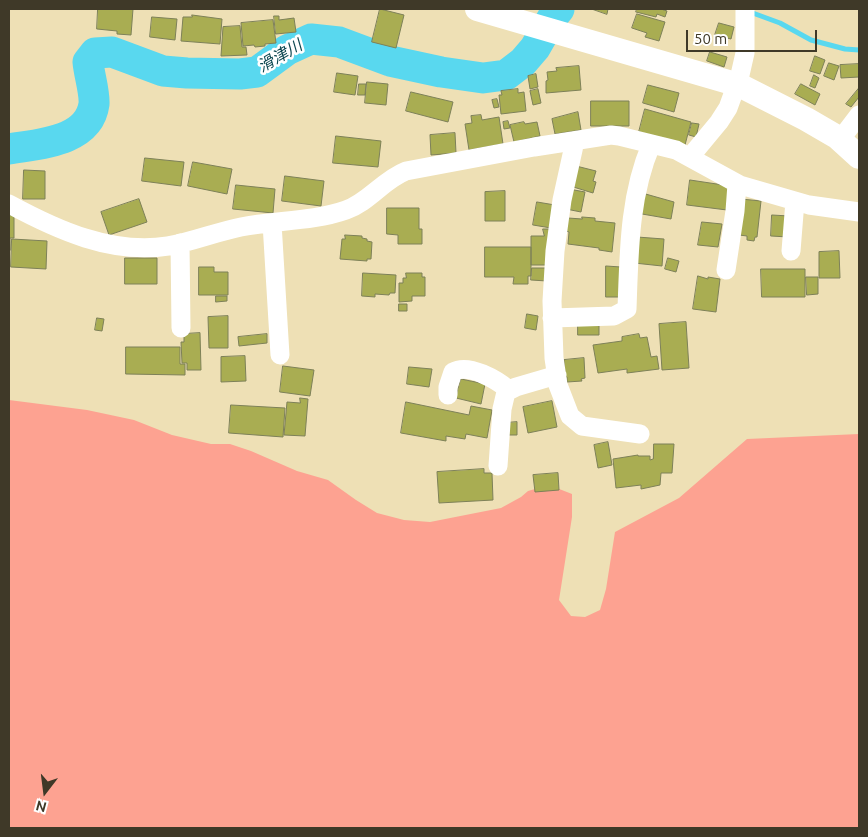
<!DOCTYPE html>
<meta charset="utf-8">
<style>
body{margin:0}
#map{position:relative;width:868px;height:837px;overflow:hidden;background:#eee0b5;font-family:Ubuntu,sans-serif}
canvas{display:block}
.frame{position:absolute;inset:0;border:10px solid #3f3928;pointer-events:none}
.north{position:absolute;left:20px;top:767px;width:50px;height:50px;-webkit-text-stroke:4px #fff;paint-order:stroke;rotate:195deg;font-size:14px;font-weight:700;line-height:20px;text-align:center;color:#3f3928}
.north::after{content:'';display:block;margin:auto;width:18px;height:22px;background:#3f3928;clip-path:polygon(50% 0,100% 100%,50% 72%,0 100%)}
.scale{position:absolute;left:686px;top:30px;width:131px;height:22px;box-sizing:border-box;border:2px solid #3f3928;border-top:0;padding-left:6px;font-size:15px;line-height:18px;white-space:nowrap;color:#3f3928;-webkit-text-stroke:4px #fff;paint-order:stroke}
</style>
<div id="map">
<canvas width="868" height="837"></canvas>
<div class="frame"></div>
<div class="north">N</div>
<div class="scale">50 m</div>
</div>
<script>
const context = document.querySelector('canvas').getContext('2d');
context.lineJoin = 'round';
function fill(path, color) { context.fillStyle = color; context.fill(path, 'evenodd'); }
function trace(path, color, width, dash) { context.strokeStyle = color; context.lineWidth = width; context.lineCap = dash ? 'butt' : 'round'; context.setLineDash(dash || []); context.stroke(path); }
function drawText(font, color, halo, rows, align = 'center') {
  context.font = font + ' Ubuntu,"Noto Sans JP",sans-serif'; context.lineWidth = 5; context.setLineDash([]); context.textBaseline = 'middle'; context.strokeStyle = halo; context.fillStyle = color; for (const [text, x, y, turn = 0] of rows) {
    context.save(); context.translate(x, y); context.rotate((+turn || 0) * Math.PI / 180); context.textAlign = isNaN(turn) ? turn : align; if (halo) context.strokeText(text, 0, 0); context.fillText(text, 0, 0); context.restore();
  }
}
fill(new Path2D(`
 M9 400 87 410 134 420 172 435 211 444H230L251 451 297 471 328 480 356 500 377 513 404 520 430 522 501 508 521 497 528 491 549 485 572 494V517L559 600 571 616 585 617 600 610 606 589 615 532 679 498 747 439 859 434V828H9Z`), '#fda291');
trace(new Path2D(`
 M750 12 780 23 811 40 845 49 859 50`), '#59d8ef', 5);
trace(new Path2D(`
 M9 149C38 144 89 142 94 104 95 93 89 74 88 62L95 53 112 52 163 71 187 73 240 74 257 72 287 50 311 39 339 42 390 61 441 72 483 78 506 75 523 62 535 48 554 15 559 9`), '#59d8ef', 31);
const building = new Path2D(`
 M98 9H133L131 35 117 34V31L97 29Z
 M380 9 404 15 396 48 372 42Z
 M592 9H608L607 14Z
 M637 9H661L667 11 665 17 657 14 656 17 636 12Z
 M637 14 665 22 659 41 645 37 647 33 632 28Z
 M192 15 222 19 220 44 181 41 183 17H192Z
 M274 16H279V20L294 18 296 32 276 34Z
 M152 17 177 19 175 40 150 37Z
 M273 20 276 43 265 44V46L255 47 254 45 243 46 241 23Z
 M719 23 734 27 731 39 715 35Z
 M240 26 242 47H246L247 55 221 56 223 27Z
 M710 52 727 57 724 67 707 61Z
 M815 56 825 60 820 74 810 71Z
 M829 63 839 66 834 80 824 76Z
 M859 64V77L841 78 840 65Z
 M579 66 581 90 546 93V81L548 80 547 72 557 71 556 68Z
 M337 73 358 76 355 95 334 92Z
 M536 74 538 87 530 89 528 76Z
 M814 75 819 78 815 88 810 86Z
 M367 82 388 84 386 105 365 103Z
 M359 84H366L365 95H358Z
 M801 84 820 94 815 105 795 94Z
 M648 85 679 93 674 112 643 103Z
 M859 88V97L851 107 846 104Z
 M518 89V93L524 92 526 111 501 114 499 95H502L501 91Z
 M538 89 541 103 533 105 530 91Z
 M411 92 453 102 448 122 406 111Z
 M497 99 499 107 494 108 492 100Z
 M591 101H629V126H591Z
 M645 109 691 122 685 145 639 132Z
 M578 112 581 130 555 134 552 119Z
 M481 115 482 120 499 117 503 144 469 150 465 124 472 123 471 116Z
 M508 121 510 128 504 129 503 122Z
 M524 122 525 124 537 122 540 136 514 142 510 125Z
 M692 123 699 124 696 137 689 135Z
 M455 133 456 153 431 155 430 135Z
 M336 136 381 141 378 167 333 163Z
 M145 158 184 162 181 186 142 181Z
 M193 162 232 169 227 194 188 186Z
 M576 166 596 171 593 181 596 182 593 193 570 186Z
 M24 170 45 171V199H23Z
 M285 176 324 181 321 206 282 201Z
 M690 180 730 186 727 210 687 205Z
 M236 185 275 189 273 213 233 209Z
 M569 189 585 192 581 212 566 209Z
 M505 191V221H485V192Z
 M642 193 674 202 671 219 642 214Z
 M139 199 147 222 109 235 101 212Z
 M741 199 761 201 757 237H755L754 241 747 240V236L739 235Z
 M537 202 555 205 551 228 533 225Z
 M387 208H419V229H422V244H398V235L387 234Z
 M9 215H14V238H10V250Z
 M772 215 789 216 788 237 771 236Z
 M582 217 595 218V221L615 223 612 252 599 250V248L568 244 569 232 566 231 568 218 582 219Z
 M702 222 722 224 718 247 698 245Z
 M543 229H551L549 265H531V236H544Z
 M345 235 362 236V238L367 239V241L372 242 371 259H367V261L340 259 342 239H345Z
 M637 237 664 239 662 266 634 263Z
 M12 239 47 241 46 269 11 267Z
 M485 247H531V276H528V284H513L514 277H485Z
 M839 251 840 278H819V252Z
 M125 258H157V284H125Z
 M668 258 679 261 676 272 665 269Z
 M606 266 621 267V297H606Z
 M199 267H214V272H228V295H199Z
 M532 268H547V281L531 280Z
 M761 269H805V297H762Z
 M363 273 396 275 395 293H390L389 295 375 294V297L362 296Z
 M406 273H422V277H425V296H412V301L399 302V283H403V278H406Z
 M698 276 708 279V277L720 279 716 312 693 309Z
 M806 277H818V294L807 295Z
 M216 296H227V301L216 302Z
 M399 304H407V311H399Z
 M527 314 538 316 536 330 525 328Z
 M228 316V348H209L208 317Z
 M97 318 104 319 102 331 95 330Z
 M578 322H599V335H578Z
 M686 322 689 368 662 370 659 324Z
 M200 333 201 370H187V363H182L181 342H184V334Z
 M267 334V343L239 346 238 337Z
 M639 334 640 338 647 337 651 357 657 356 659 369 627 373V369L598 373 593 345 622 341V337Z
 M126 347H180V364H185V375L126 374Z
 M245 356 246 381 221 382V357Z
 M584 358 585 378 581 379 582 381 567 382V377H565L564 360Z
 M283 366 314 370 310 396 280 392Z
 M409 367 432 369 429 387 407 384Z
 M461 379 485 384 481 404 456 398Z
 M300 398 308 399 305 436 284 435 287 402 300 403Z
 M552 401 557 427 528 433 523 407Z
 M406 402 469 415 471 406 492 410 487 438 466 434 465 439 446 436V441L401 433Z
 M231 405 285 408 283 437 229 433Z
 M517 422V435H506V423Z
 M608 442 612 465 598 468 594 445Z
 M654 444H674L672 473H661L660 485 641 489V485L616 488 613 459 638 455V456H650V460L653 459Z
 M484 469V473H492L493 500 439 503 437 472Z
 M558 473 559 490 535 492 533 475Z`);
fill(building, '#a9ad52');
trace(building, '#7d8058', 1);
trace(new Path2D(`
 M840 140 859 115
 M575 141 562 200 555 251 552 301 554 358 558 385 570 416 582 426 640 434
 M690 157 719 122 728 108 740 75 745 53V9
 M9 204C57 230 112 255 168 246 192 242 216 232 241 227 276 220 312 222 346 210 369 202 383 180 406 171L534 147 611 135 619 136 676 150 740 185 809 205 859 212
 M272 223 280 355
 M180 243 181 328
 M791 251 795 201
 M726 270 735 211 737 184
 M552 318 614 316 627 309C629 254 629 196 651 145
 M448 395V387L453 372C469 363 497 380 509 390
 M498 466 502 409 506 392 516 387 557 375`), '#fff', 19);
trace(new Path2D(`
 M477 9 739 85 806 119 837 137 859 157`), '#fff', 24);
drawText('italic 16px', '#0d4750', '#fff', [
 ["滑津川",280,56,-30]
]);
</script>
